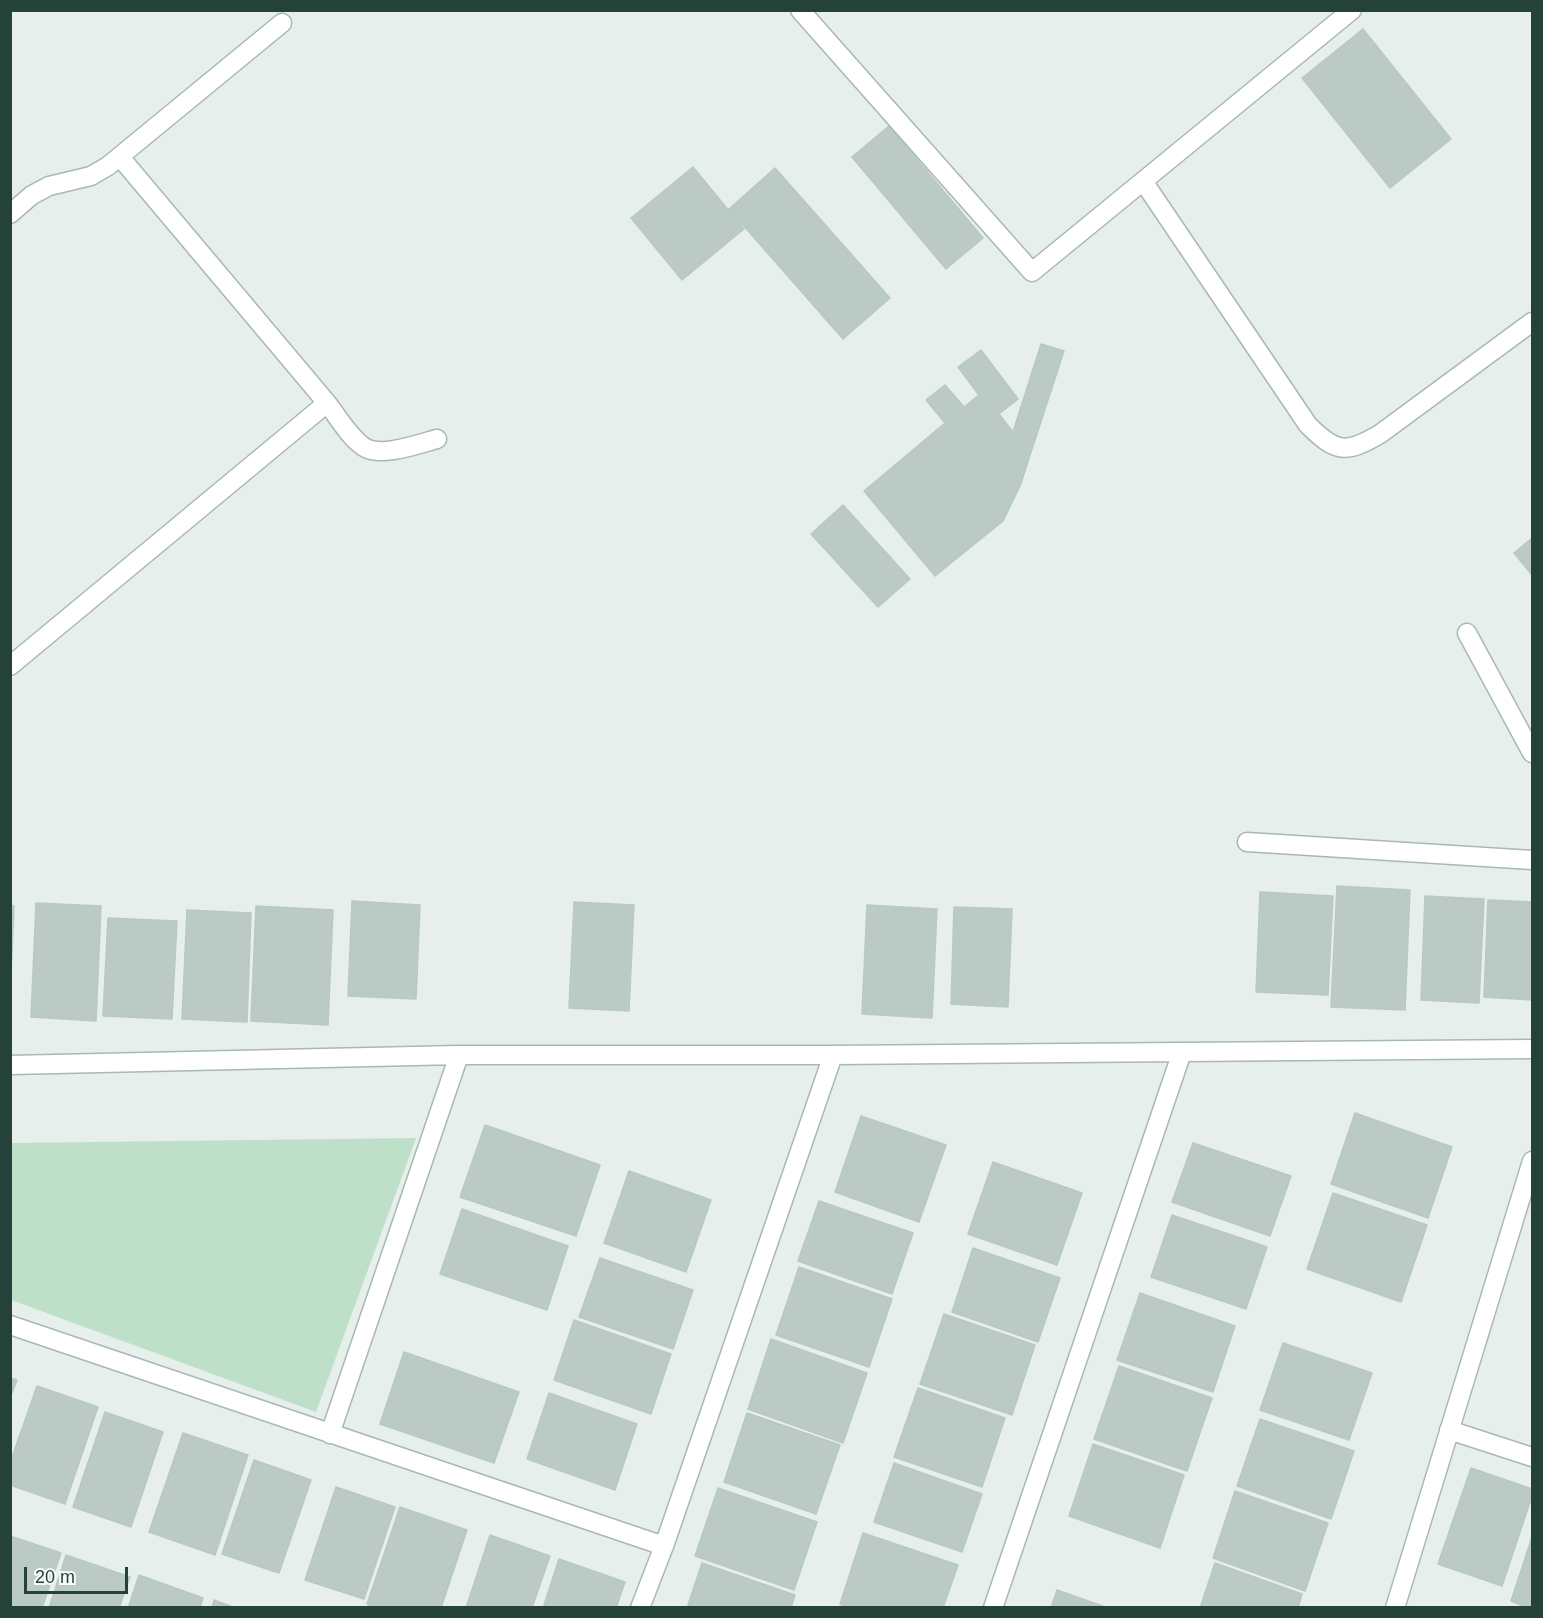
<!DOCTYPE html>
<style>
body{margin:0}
#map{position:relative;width:1543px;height:1618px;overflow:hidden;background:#e6efeb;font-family:Arial,sans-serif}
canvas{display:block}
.frame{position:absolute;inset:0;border:12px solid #24423a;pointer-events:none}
.scale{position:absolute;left:24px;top:1567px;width:104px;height:27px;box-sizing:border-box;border:3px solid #24423a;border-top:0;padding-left:8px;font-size:18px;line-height:21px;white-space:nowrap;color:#24423a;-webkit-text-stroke:4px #f7fbf9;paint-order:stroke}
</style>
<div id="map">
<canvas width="1543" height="1618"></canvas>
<div class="frame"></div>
<div class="scale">20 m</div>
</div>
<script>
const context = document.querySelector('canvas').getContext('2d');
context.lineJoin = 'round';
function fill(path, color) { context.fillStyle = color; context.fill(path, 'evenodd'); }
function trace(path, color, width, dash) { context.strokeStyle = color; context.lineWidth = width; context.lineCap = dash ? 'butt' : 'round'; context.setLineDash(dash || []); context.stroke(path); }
fill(new Path2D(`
 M416 1138 316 1412 11 1300V1143Z`), '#bfe0c8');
const building = new Path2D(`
 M1363 29 1451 139 1390 188 1302 78Z
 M889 126 983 238 946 269 852 157Z
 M693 167 744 229 682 280 631 218Z
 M775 168 890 298 843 339 729 209Z
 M1041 344 1064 351 1020 486 1003 521 935 576 864 491 945 423 926 400 945 385 964 407 979 395 958 367 981 350 1018 399 999 414 1013 432Z
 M843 505 910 579 878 607 811 534Z
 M1532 538V575L1514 553Z
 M1337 886 1410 890 1405 1010 1331 1007Z
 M1260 892 1333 896 1328 995 1256 992Z
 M1425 896 1484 899 1479 1003 1421 1000Z
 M1488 900 1532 902V1000L1484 997Z
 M352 901 420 905 416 999 348 996Z
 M574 902 634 905 629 1011 569 1008Z
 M36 903 101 906 96 1021 31 1017Z
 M10 905 14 906 10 995Z
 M867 905 937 909 932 1018 862 1014Z
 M256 906 333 910 328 1025 251 1021Z
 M954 907 1012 909 1008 1007 951 1004Z
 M187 910 251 913 247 1022 182 1019Z
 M108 918 177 921 172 1019 103 1016Z
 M1355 1113 1452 1147 1428 1218 1331 1184Z
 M861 1116 946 1145 919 1222 835 1192Z
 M485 1125 600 1165 576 1236 460 1197Z
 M1193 1143 1291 1176 1270 1236 1172 1202Z
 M993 1162 1082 1193 1057 1265 968 1234Z
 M629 1171 711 1200 686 1272 604 1243Z
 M1333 1193 1427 1225 1401 1302 1307 1269Z
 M819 1201 913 1233 892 1294 798 1261Z
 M462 1209 568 1246 547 1310 440 1274Z
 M1172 1215 1267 1247 1246 1309 1151 1277Z
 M973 1248 1060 1278 1038 1342 952 1312Z
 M600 1258 693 1290 673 1349 579 1317Z
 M799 1267 892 1299 869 1367 776 1335Z
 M1140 1293 1235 1326 1213 1392 1117 1360Z
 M944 1314 1035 1345 1012 1415 920 1384Z
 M574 1320 671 1354 651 1414 554 1380Z
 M771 1339 867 1373 843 1443 748 1409Z
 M1283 1343 1372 1373 1349 1440 1260 1410Z
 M404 1352 519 1392 494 1463 380 1424Z
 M1119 1366 1212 1398 1187 1471 1094 1439Z
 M10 1378 17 1380 10 1398Z
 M37 1386 98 1407 65 1504 10 1485V1463Z
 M918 1388 1005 1418 982 1487 894 1457Z
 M549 1393 637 1424 615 1490 527 1459Z
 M105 1412 163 1432 131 1527 73 1507Z
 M747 1413 840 1445 816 1514 724 1482Z
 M1260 1419 1354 1451 1331 1519 1237 1486Z
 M183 1433 248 1455 215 1555 149 1532Z
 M1093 1444 1184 1475 1160 1548 1069 1516Z
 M254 1460 311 1480 279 1573 222 1554Z
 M894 1463 982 1494 962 1552 874 1522Z
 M1471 1468 1532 1489V1496L1502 1586 1438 1564Z
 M336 1487 395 1507 364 1599 305 1580Z
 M718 1488 817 1522 794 1590 695 1556Z
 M1235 1491 1328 1523 1305 1591 1213 1558Z
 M400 1507 467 1530 441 1608H378L367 1604Z
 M863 1533 958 1565 943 1608H849L840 1604Z
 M490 1535 550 1556 532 1608H466Z
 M10 1536 61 1553 42 1608H10Z
 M1532 1537V1608H1529L1511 1601Z
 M66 1555 130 1577 119 1608H49Z
 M559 1559 625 1582 616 1608H543Z
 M702 1563 795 1595 791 1608H687Z
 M1215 1563 1302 1594 1298 1608H1200Z
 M139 1575 203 1598 200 1608H128Z
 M1057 1590 1108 1608H1051Z
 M214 1600 235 1608H212Z`);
fill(building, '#bbcac4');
trace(building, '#b8c9c2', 1.5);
const lane = new Path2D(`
 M120 157 327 403C338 417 349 437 364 447 381 458 418 444 437 439
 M10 214 32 195 49 186 91 176 108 166 282 23
 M1467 633 1532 753
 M10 666 327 403`);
const street = new Path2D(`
 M800 10 1032 272 1352 10
 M1143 181 1308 425C1336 453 1346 454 1380 434L1532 322
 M1247 842 1532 860
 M10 1065 459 1055H833L1532 1049
 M10 1325 664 1546
 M1449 1430 1532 1457
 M330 1434 459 1055
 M640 1608 664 1546 833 1055
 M993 1608 1182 1052
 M1395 1608 1532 1161`);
trace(lane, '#a8b8b2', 21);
trace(street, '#a8b8b2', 21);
trace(lane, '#fff', 18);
trace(street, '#fff', 18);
</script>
